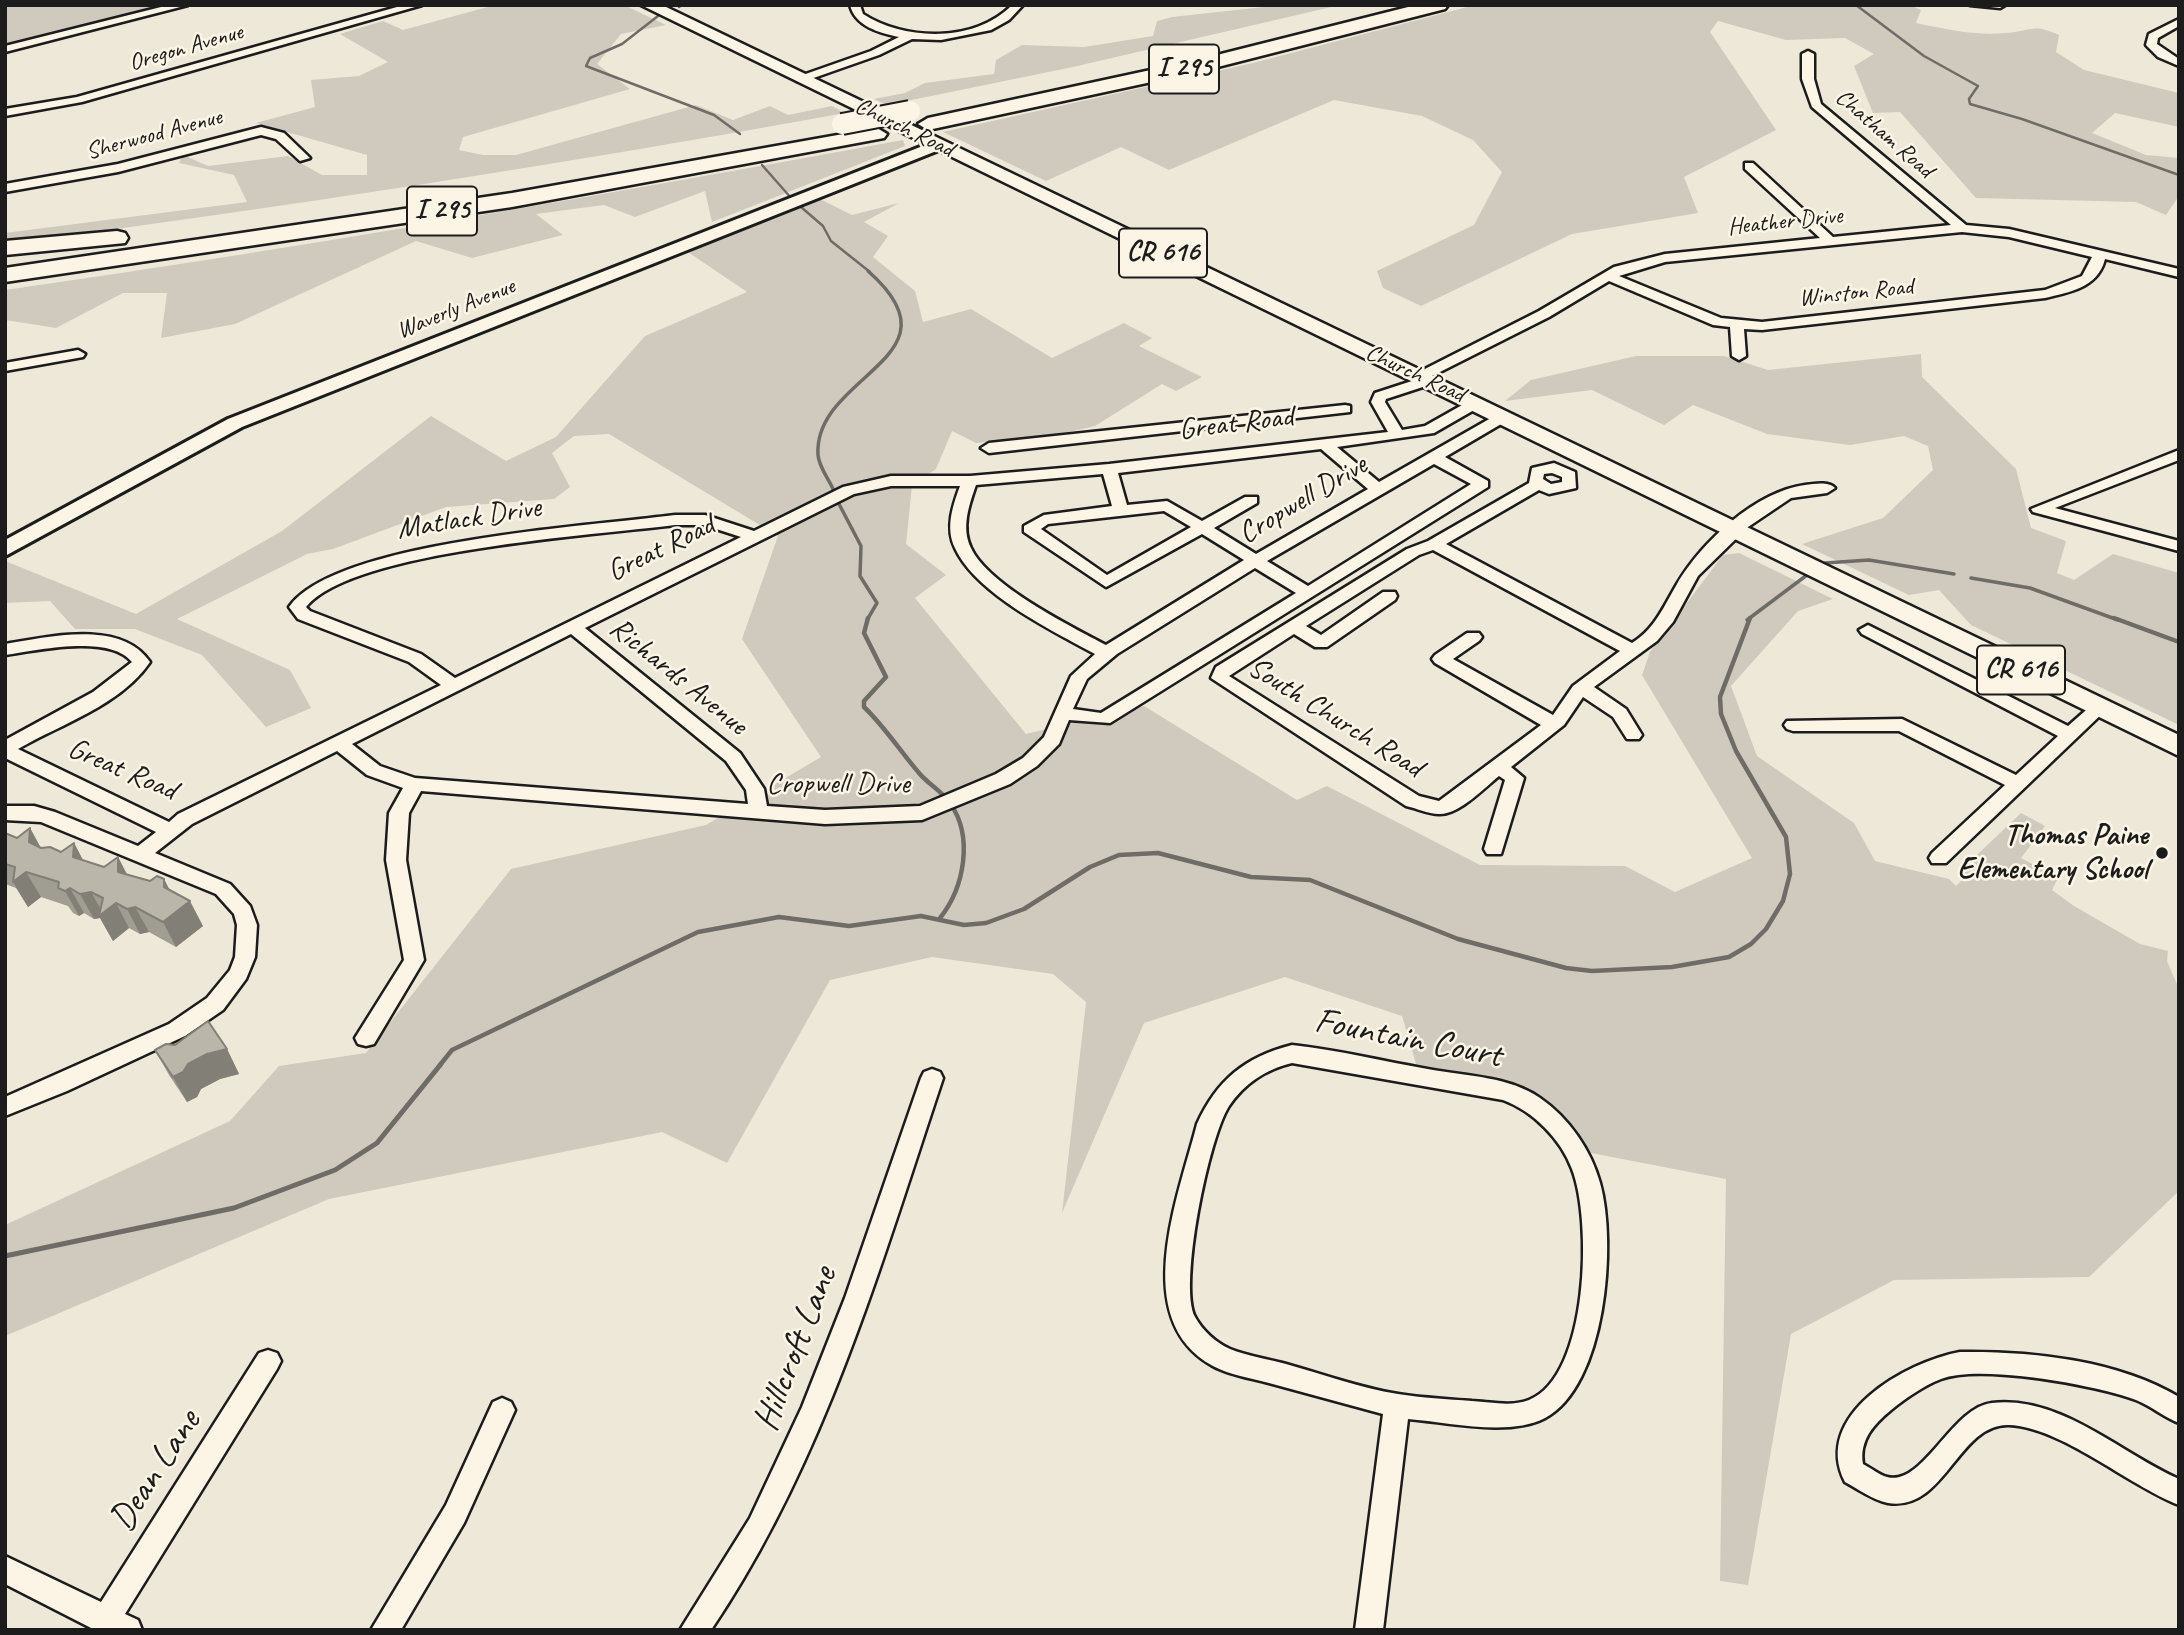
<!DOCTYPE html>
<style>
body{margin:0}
#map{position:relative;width:2184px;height:1635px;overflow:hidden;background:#eee8d9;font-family:Caveat,sans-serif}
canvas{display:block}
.frame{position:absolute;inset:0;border:7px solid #1c1c1c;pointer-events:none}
</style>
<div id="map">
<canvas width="2184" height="1635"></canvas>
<div class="frame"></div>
</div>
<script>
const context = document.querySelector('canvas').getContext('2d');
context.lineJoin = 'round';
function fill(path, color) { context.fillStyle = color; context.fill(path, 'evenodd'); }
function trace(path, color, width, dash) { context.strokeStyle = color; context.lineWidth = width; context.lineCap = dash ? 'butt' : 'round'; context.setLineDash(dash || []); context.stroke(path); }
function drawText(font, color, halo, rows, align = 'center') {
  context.font = font + ' Caveat,sans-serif'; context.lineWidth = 5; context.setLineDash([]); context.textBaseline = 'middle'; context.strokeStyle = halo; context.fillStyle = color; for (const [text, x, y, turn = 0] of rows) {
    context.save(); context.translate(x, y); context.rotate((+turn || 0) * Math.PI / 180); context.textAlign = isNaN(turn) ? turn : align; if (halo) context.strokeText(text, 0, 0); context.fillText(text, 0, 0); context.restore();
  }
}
fill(new Path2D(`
 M5 5H171L5 45Z
 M495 5H624L666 25 621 34 597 64 630 89 463 137 459 150 483 155H516L696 105 733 120 770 106 788 115 832 106 845 113C566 164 286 207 5 244V233L247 202 234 175 179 163 183 155 208 166 288 156 322 175H367V155L256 123 315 107 311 80 359 76 388 62 340 34 383 21 403 30Z
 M1282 5H1340L1073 67 887 105 874 99 905 93 925 83 994 74 996 60 1022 45 1084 47 1153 36 1157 21 1172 17Z
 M1475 5H1910L1921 10 1916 23C1945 29 1976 36 2006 33 2033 31 2032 23 2059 35L2056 52 2084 70 2179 93V127L2115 113 2092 133 2146 155 2179 158V196L2166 215 2136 202 1976 198 1900 112 1873 113 1854 66 1874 54 1845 38 1786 40 1718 21 1710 32 1776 130 1684 177 1698 213 1572 234 1421 306 1383 288 1377 271 1474 225 1502 172 1473 140 1422 116 1334 100 1169 170 1121 147 1046 181 943 132 1253 63Z
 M903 140 905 146 712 222 705 191 635 217 604 205 536 214 563 235 472 258 416 241 235 324 161 338 167 293H123L56 328 5 320V290C306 247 604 195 903 140Z
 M820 199 852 215 899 203 864 222 888 236 873 257 915 291 923 322 971 309 1052 358 1124 323 1152 338 1139 346 1202 377 1176 391 1162 384 1095 426 1051 436 976 443 952 431 936 469 912 486 906 544 946 575 915 598 1026 734 1144 706 1297 800 1327 786 1480 865 1625 866 1675 892 1752 858 1642 675 1650 652 1723 555 1739 553 1833 599 1798 611 1731 686 1757 756 1854 823 1875 861 1949 879 1956 886 1967 875 1961 870 2021 813 2045 826 2021 858 2058 878 2052 890 2074 906 2140 944 2168 951 2167 961 2179 989V1191L2089 1277 1894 1280 1791 1334 1748 1585 1720 1581 1726 1179 1591 1153 1537 1094 1419 1074 1402 1016 1285 977 1144 1023 1062 1213 1086 1002 1053 974 932 957 830 980 727 1163 662 1132 329 1199 5 1336V1225L230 1121 279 1066 366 1053 511 869 706 825 821 757 742 639 778 536 609 434 574 436 552 453 570 487 554 499 446 507 333 549 307 554 177 619 290 670 311 708 266 727 202 655 135 629H75L50 601 5 603V561L136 614 282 531 431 416 506 461 556 437 645 336 747 292 688 252Z
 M1921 354 1922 377 2016 469 2031 528 2066 541 2057 573 2074 580 2113 554 2179 573V725L1971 625 1939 590 1909 595 1802 544 1883 518 1933 470 1928 446 1904 436 1850 445 1767 434 1693 405 1664 425 1592 390 1505 401 1531 380 1636 356H1724L1768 370Z`), '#cfcabd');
trace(new Path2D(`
 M1856 5 1924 56 1978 86 1969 99 1970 104 2022 119 2179 175
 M679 7 682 5
 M658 16 622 44 590 58 586 66 714 115 740 134
 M762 165 792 199
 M801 207 823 226 831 241 870 272`), '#6f6c67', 2.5);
trace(new Path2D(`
 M833 489C828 478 819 467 818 455 813 374 967 358 868 271
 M839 504 861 546 860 576 877 603 867 620
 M1825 563 1869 560 1954 574
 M1971 578 2030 588 2118 620
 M1747 620 1807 575`), '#6f6c67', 3.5);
trace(new Path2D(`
 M868 618 864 633 886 677 864 701V707C885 727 900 751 919 773 928 784 942 791 950 803 974 837 964 888 940 918
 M2114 618 2179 642
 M440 1065 452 1050 698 932 779 917 849 926 921 916 964 925 986 923 1024 909 1090 867 1119 855 1158 853 1251 877 1310 880 1458 939 1566 968 1592 971 1672 967 1729 957 1751 944 1766 929 1783 901 1790 874 1786 837 1736 751 1721 714 1720 697 1750 618`), '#6f6c67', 4.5);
trace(new Path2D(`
 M5 1256 234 1208 335 1170 377 1143 441 1064`), '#6f6c67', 5);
const street = new Path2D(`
 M169 5H188L5 52V46Z
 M404 5H422L82 102 5 116V109L77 97Z
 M850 5H860L863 14C905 41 975 43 1012 5H1023L1009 20 991 30 941 40 912 39 879 55 805 81H797V77L871 51 899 37C879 33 855 26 850 5Z
 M1970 5H2005L2000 8Z
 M2179 19V26L2158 38 2157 44 2179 59V66L2158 57 2146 45 2149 34Z
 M1808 51 1814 54V79L1821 104 1966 225 2009 229 2179 269V277L2105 259C2098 288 2069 292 2045 298L1762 330 1744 329 1746 356 1739 360 1732 356 1730 327 1713 325 1609 281 1549 317 1430 377 1434 381 1432 384 1386 399 1385 402 1402 430 1425 426 1471 400H1481V406L1434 433 1337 447 1379 482 1498 414H1508V420L1445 457 1488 481V487L1110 723 1069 720 1059 744 1037 766 1010 784 922 820 825 824 421 791 409 813 406 860 424 960 374 1044 366 1046 358 1044 355 1038 404 960 386 860 389 813 403 788 367 775 337 751 192 824 155 853 230 884 250 906 257 925 255 957 246 979 223 1010 185 1036 67 1091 5 1116V1097L169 1024 207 998 230 970 235 957 237 925 234 914 216 894 41 822 5 820V806H34L55 812 138 846 156 832 5 758V740L93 692 132 662C110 634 37 650 5 655V644C48 637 121 619 150 662 121 705 61 724 18 749L169 822 178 814 441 685 409 662 298 619 289 607C335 541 592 526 675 515H705L754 531 843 487 891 476H970L1109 464 1388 432 1371 402 1375 393 1415 380V374L1539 311 1614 267 1665 254 1820 238 1745 169V163H1753L1833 237 1951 225 1812 107 1802 79V54ZM1962 232 2009 237 2092 257 2082 276 2045 290 1762 322 1721 318 1619 276 1665 262ZM1321 449 1368 489 1256 554 1214 528 1257 503V497H1245L1202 521 1167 501 1127 505 1118 473ZM1434 464 1471 484 1308 586 1267 561ZM1103 474 1112 506 1044 515 1024 526V532L1106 587 1202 534 1244 560 1106 645C1070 626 988 585 971 548 961 528 969 505 976 485ZM891 486H960C953 505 945 528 955 548 976 594 1053 631 1095 654L1071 676 1044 737 1023 758 996 774 920 806 825 810 767 806 764 789 740 753 585 628 854 494ZM1164 511 1191 527 1107 575 1041 529 1048 524ZM675 525H704L741 537 455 678 421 654 310 611 306 607C352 550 598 535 675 525ZM1255 568 1296 593 1101 713 1073 709 1087 679 1117 654ZM571 634 726 761 746 790 748 804 415 778 380 766 352 744Z
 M261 127 284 133 310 158 300 161 276 139 261 135 118 172 5 192V184L118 164Z
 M78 350 85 354 83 357 5 371V363Z
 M1345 405 1350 406V412L989 453 981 448 989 443Z
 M2179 450V460L2055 508 2179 541V551L2033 512 2031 509Z
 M1554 463 1575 472 1576 488 1549 494 1539 490 1446 544 1632 643C1655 629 1664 606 1677 584 1702 542 1755 492 1805 485 1815 484 1828 481 1835 488L1827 493 1791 498 1748 527 1698 576 1673 622 1657 641 1594 687 1626 709 1642 735 1639 739H1627L1613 717 1583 697 1564 725 1511 767 1524 778 1501 854H1487L1484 849 1505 780 1499 776C1484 788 1459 815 1439 814 1428 814 1416 808 1406 806L1211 678 1216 667 1407 549 1428 541 1529 483 1532 468ZM1552 473 1562 477V482L1551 484 1543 479 1544 474ZM1433 550 1620 651 1573 686 1553 715 1453 659 1479 641 1482 637 1479 633H1467L1435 655 1432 659 1435 663 1541 725 1439 801 1419 796 1229 676 1294 634 1315 647H1327L1395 600 1397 596 1395 592H1383L1321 635 1306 626 1419 555Z
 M1868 625 2068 726 2093 704 2099 702 2108 708 1946 863H1932L1929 858 1932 853 2005 785 1899 731H1793L1787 729 1784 725 1787 721 1902 719 2016 775 2058 736 1862 634 1859 630Z
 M1292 1045C1340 1050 1386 1062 1433 1070 1468 1076 1510 1077 1540 1098 1569 1118 1591 1150 1600 1183 1617 1243 1606 1386 1545 1418 1509 1437 1447 1422 1408 1419L1383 1630H1355L1383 1414C1345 1404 1307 1393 1269 1383 1251 1378 1229 1375 1213 1366 1128 1320 1179 1195 1197 1124 1217 1080 1245 1057 1292 1045ZM1292 1063 1503 1100C1533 1111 1561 1139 1572 1169 1592 1220 1589 1376 1529 1400 1511 1407 1491 1402 1472 1401 1447 1399 1422 1398 1398 1394 1360 1388 1322 1374 1286 1364 1268 1359 1247 1356 1230 1349 1216 1343 1202 1330 1195 1317 1178 1286 1209 1136 1229 1106 1244 1084 1266 1069 1292 1063Z
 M932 1069 940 1072 943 1078C880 1267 824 1463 711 1630H680L750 1518 802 1407 845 1298 921 1078 924 1072Z
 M268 1350 277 1353 281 1361 277 1369 125 1614 138 1620 142 1630H95L5 1584V1556L101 1602 259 1353Z
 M1960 1352C2031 1351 2117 1360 2179 1397V1423C2164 1417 2151 1406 2136 1400 2096 1385 1980 1364 1941 1379 1923 1386 1906 1398 1891 1410 1874 1424 1859 1440 1863 1464 1871 1468 1879 1475 1887 1477 1923 1487 1952 1407 1992 1403 2060 1395 2120 1453 2179 1479V1505C2128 1485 2061 1427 2009 1425 1958 1423 1945 1512 1888 1503 1873 1500 1858 1489 1845 1482 1811 1415 1906 1362 1960 1352Z
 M502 1398 511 1402 515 1410 464 1523 401 1630H371L446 1505 493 1402Z`);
const secondary = new Path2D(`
 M938 140 946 145 944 148 242 427 5 556V540L228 419Z`);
const primary = new Path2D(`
 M641 5H662L2179 735V756Z`);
const highway = new Path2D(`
 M1416 5H1448L1445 9 1198 72 928 130 918 124 928 118 1197 60Z
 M877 128 887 134 884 138 512 207 5 282V268L512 193Z
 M117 231 125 233 128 238 125 243 5 255V241Z`);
trace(street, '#1c1c1c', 5);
trace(secondary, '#1c1c1c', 6);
trace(primary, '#1c1c1c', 5);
trace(highway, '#1c1c1c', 5);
fill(street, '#fcf5e5');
fill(secondary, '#fcf5e5');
fill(primary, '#fcf5e5');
fill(highway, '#fcf5e5');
const highwayBridge = new Path2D(`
 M842 124 910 111`);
trace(highwayBridge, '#1c1c1c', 24, []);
trace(highwayBridge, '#fcf5e5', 20);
fill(new Path2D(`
 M30 828 41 848 61 852 74 843 83 860 104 867 118 857 127 875 150 881 164 879 169 890 203 926 176 947 149 932 140 934 129 928 113 941 100 918 94 919 84 913 79 916 73 913 68 906 41 897 28 907 16 888 5 884V833L17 838Z
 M227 1049 239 1074 220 1079 201 1089 197 1097 187 1102 169 1075 155 1050Z`), '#a09d92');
fill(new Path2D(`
 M30 828 44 854 29 842Z
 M74 843 87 868 73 857Z
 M118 857 131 882 118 872Z
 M26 872 41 897 28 907 13 882Z
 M164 879 177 904 190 901 203 926 176 947 163 922Z
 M70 888 84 913 79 916 65 891Z
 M91 892 103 913 116 903 129 928 113 941 100 918 94 919 80 894Z
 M135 907 149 932 140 934 127 909Z
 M227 1049 239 1074 220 1079 201 1089 197 1097 187 1102 173 1077 188 1064 207 1054Z`), '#827f77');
const building = new Path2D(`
 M30 828 29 842 41 848 50 847 61 852 74 843 73 857 104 867 118 857V872L150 881 157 876 164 879V887L190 901 163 922 135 907 127 909 116 903 99 916 103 898 91 892 80 894 70 888 65 891 58 888 59 882 26 872 13 882 15 867 5 864V833L17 838Z
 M208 1021 227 1049 207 1054 188 1064 183 1072 173 1077 155 1050 166 1044 175 1045Z`);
fill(building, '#bab6aa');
trace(building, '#827f77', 2);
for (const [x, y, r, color] of [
 [2162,853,7,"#1c1c1c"]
]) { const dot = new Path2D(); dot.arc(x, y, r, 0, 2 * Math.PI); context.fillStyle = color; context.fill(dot); trace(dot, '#fcf5e5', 2.5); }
drawText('24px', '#1c1c1c', '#fcf5e5', [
 ["Oregon Avenue",186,48,-16],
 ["Church Road",904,128,26],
 ["Chatham Road",1884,134,41],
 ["Sherwood Avenue",154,135,-15],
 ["Heather Drive",1785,222,-6],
 ["Winston Road",1856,293,-6],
 ["Waverly Avenue",456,309,-22],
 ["Church Road",1415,374,25]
]);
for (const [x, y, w] of [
 [1184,69,70],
 [442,211,70],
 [1163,253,88],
 [2021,670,88]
]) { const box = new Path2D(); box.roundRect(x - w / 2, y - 24.5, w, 49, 5); context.fillStyle = '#fcf5e5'; context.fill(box); trace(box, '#1c1c1c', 2); }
drawText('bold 28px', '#1c1c1c', null, [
 ["I 295",1184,69],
 ["I 295",442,211],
 ["CR 616",1163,253],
 ["CR 616",2021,670]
]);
drawText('30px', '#1c1c1c', '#fcf5e5', [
 ["Great Road",1236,424,-7],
 ["Cropwell Drive",1303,500,-31],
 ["Matlack Drive",469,519,-9],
 ["Great Road",661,549,-26],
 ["Richards Avenue",678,677,39],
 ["South Church Road",1335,718,32],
 ["Great Road",122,770,23],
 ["Cropwell Drive",838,784]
]);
drawText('bold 30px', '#1c1c1c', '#fcf5e5', [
 ["Thomas Paine",2148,836],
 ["Elementary School",2148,870]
], 'right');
drawText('37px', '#1c1c1c', '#fcf5e5', [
 ["Fountain Court",1408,1039,11],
 ["Hillcroft Lane",796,1349,-69],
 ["Dean Lane",156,1471,-57]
]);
</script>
